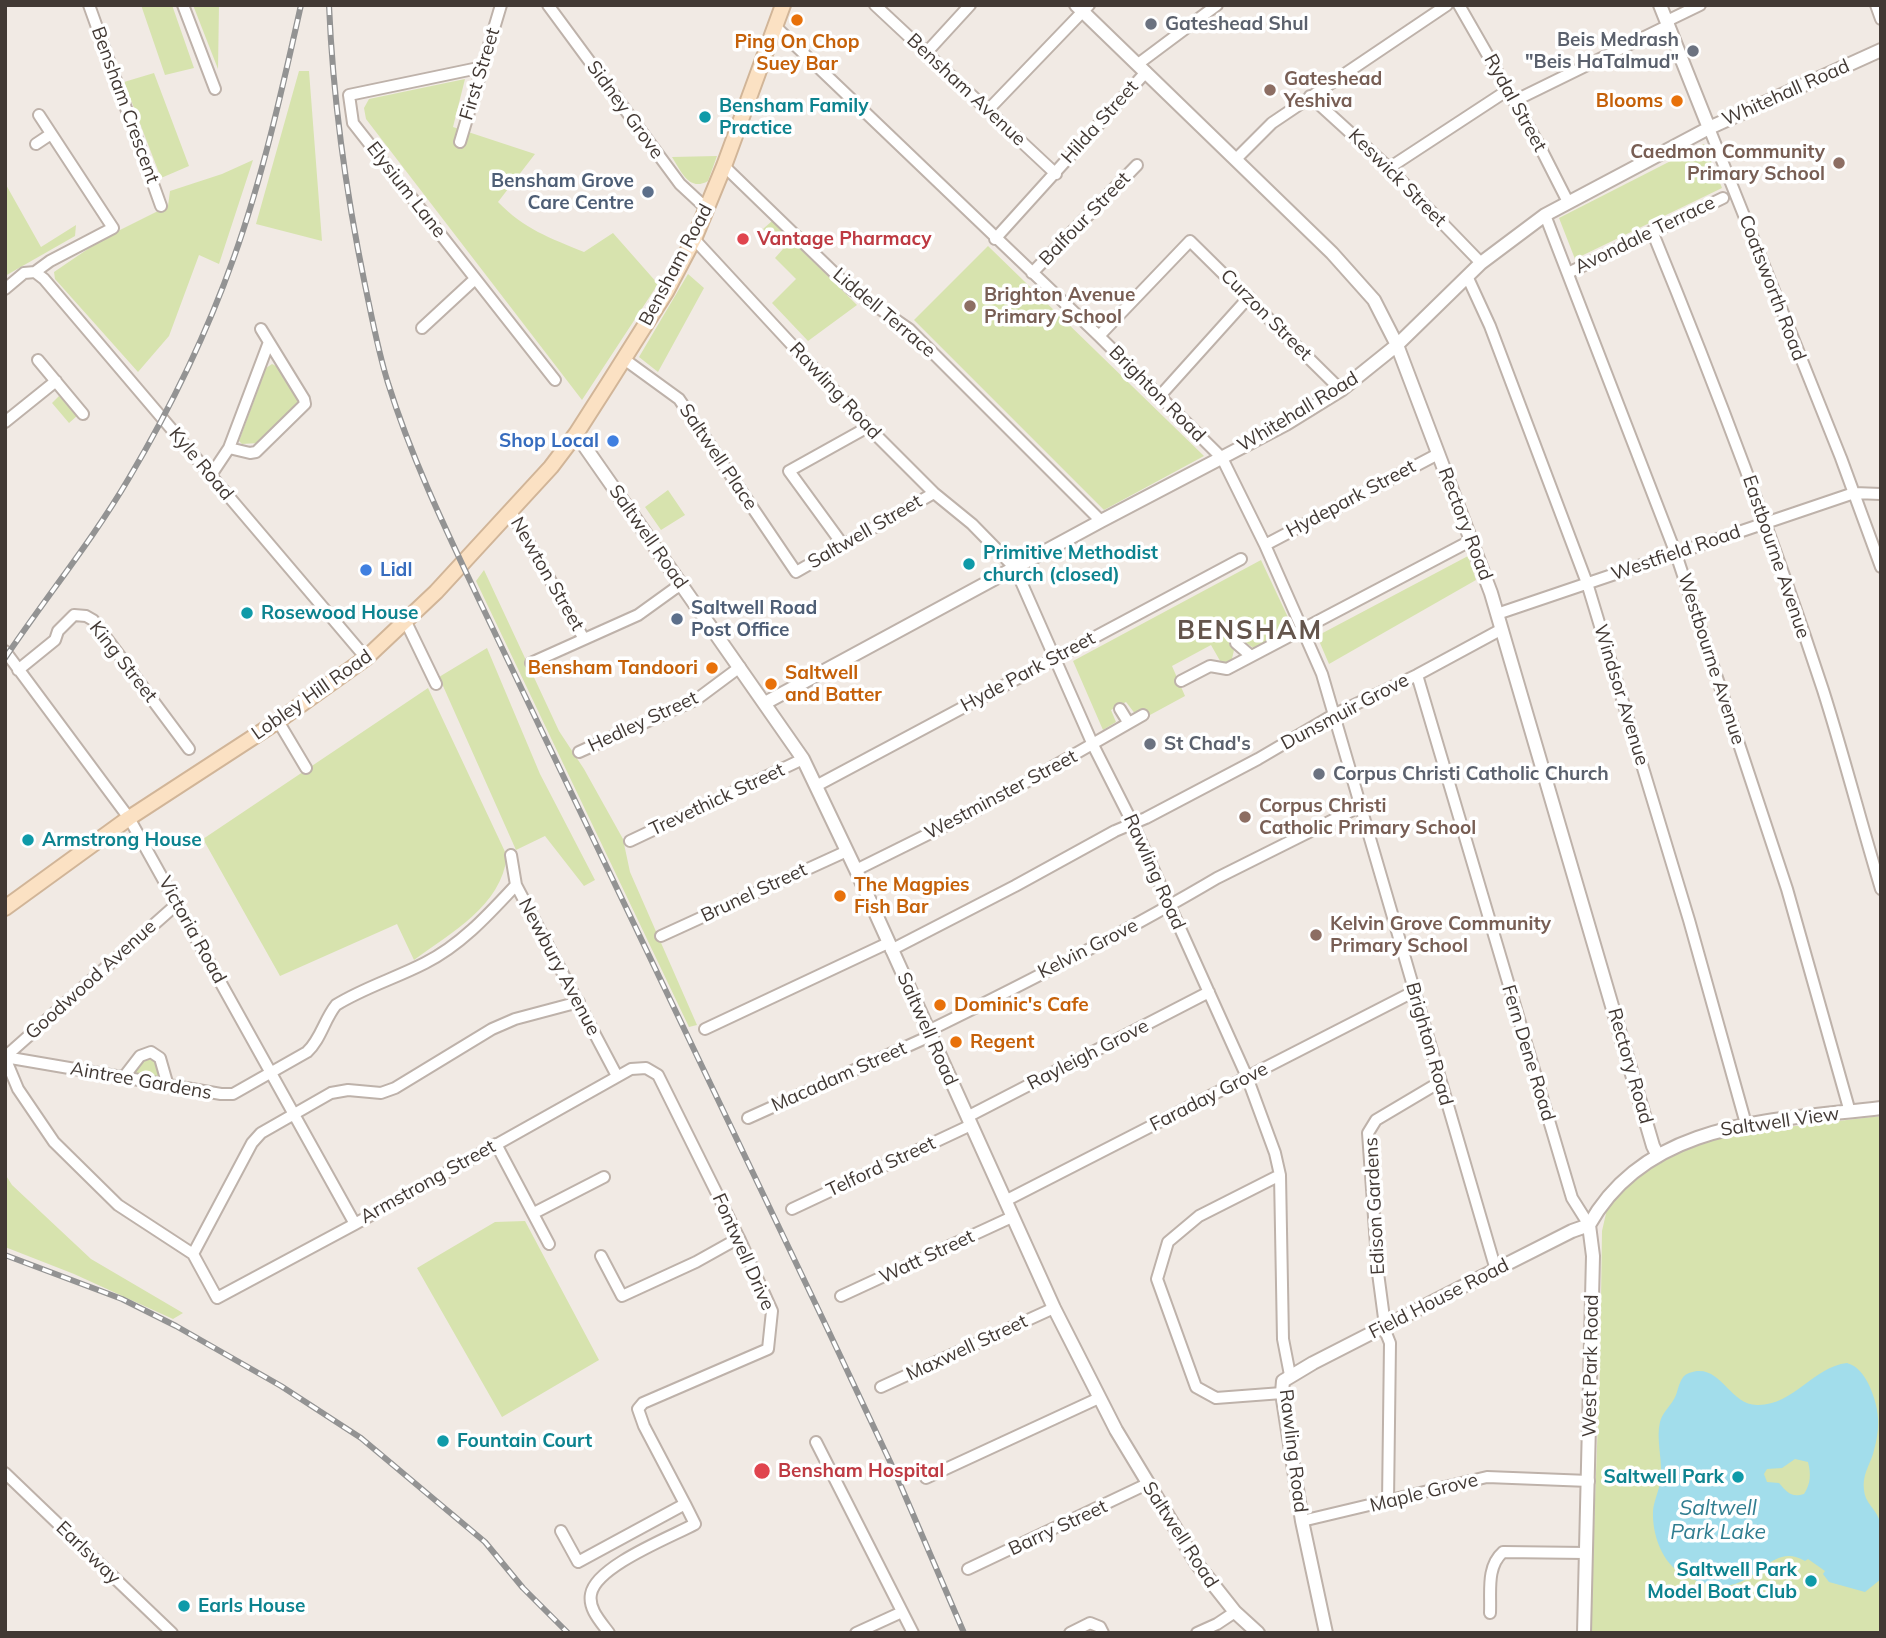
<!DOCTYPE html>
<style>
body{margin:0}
#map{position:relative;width:1886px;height:1638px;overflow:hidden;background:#f1eae4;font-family:Mulish,sans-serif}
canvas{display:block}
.frame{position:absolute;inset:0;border:7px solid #423934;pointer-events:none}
</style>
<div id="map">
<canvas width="1886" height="1638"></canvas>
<div class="frame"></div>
</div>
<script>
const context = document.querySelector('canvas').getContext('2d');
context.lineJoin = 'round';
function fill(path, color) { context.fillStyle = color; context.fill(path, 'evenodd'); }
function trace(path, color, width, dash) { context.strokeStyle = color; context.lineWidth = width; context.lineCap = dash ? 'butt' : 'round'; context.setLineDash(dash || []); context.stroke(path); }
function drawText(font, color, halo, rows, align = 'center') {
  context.font = font + ' Mulish,sans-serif'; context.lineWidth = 7; context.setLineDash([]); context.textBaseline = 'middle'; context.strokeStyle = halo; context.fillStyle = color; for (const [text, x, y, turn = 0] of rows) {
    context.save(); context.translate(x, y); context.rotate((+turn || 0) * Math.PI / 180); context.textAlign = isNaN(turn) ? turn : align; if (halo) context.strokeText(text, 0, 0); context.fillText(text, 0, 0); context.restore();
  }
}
fill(new Path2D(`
 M141 5H172L194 68 165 75Z
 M193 5H219L218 69Z
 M299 71H309L322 241 256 224Z
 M154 73 189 166 161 178 124 82Z
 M465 79 453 127 535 154 498 202C524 229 550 238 584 252L613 233 658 284 582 400 366 119 364 108 369 99Z
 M1704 144 1722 188 1575 259 1559 218Z
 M717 156 708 181C689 192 681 171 672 157Z
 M253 160 219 264 199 255 169 336 138 372 55 279 54 272 104 238 168 206 170 191 222 174Z
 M5 183 41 247 76 225 75 236 5 276Z
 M772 221 857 305 808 341 772 303 796 279 775 258 783 249 763 229Z
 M988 246 1204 456 1104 510 914 320Z
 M688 274 704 288 658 372 639 357Z
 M272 364 280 368 300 401 259 443 242 444 239 441 266 368Z
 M59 396 77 416 69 423 52 403Z
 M668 490 685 515 661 530 645 507Z
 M1468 556 1476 580 1329 664 1317 636Z
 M1261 560 1293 628 1255 649 1236 636 1230 644 1234 650 1231 663 1223 666 1211 645 1172 666 1185 696 1150 715 1147 710 1136 715 1126 702 1111 710 1116 722 1103 730 1073 661Z
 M484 570 559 731 584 769 623 839 630 872 697 1025 689 1027 476 581Z
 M487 648 540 774 595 880 584 886 545 836 516 850 439 677Z
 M428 688 507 856C501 906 452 932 414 960L397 924 280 976 203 839Z
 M144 1060H153L159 1067 161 1081 136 1077 135 1070Z
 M1881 1116V1633H1590L1600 1367 1602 1231 1607 1209 1624 1187 1656 1164 1696 1145 1736 1133Z
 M5 1174 12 1185 91 1259 183 1313 173 1319 74 1274 5 1247Z
 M525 1221 599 1360 502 1417 417 1268 495 1222Z`), '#d7e3ae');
fill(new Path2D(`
 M1847 1363C1858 1366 1864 1375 1869 1385 1880 1410 1881 1427 1873 1454 1869 1466 1862 1476 1864 1490 1865 1503 1875 1508 1879 1519 1885 1531 1881 1564 1881 1579L1865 1592 1829 1582 1823 1574 1825 1571 1808 1559 1805 1561C1776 1544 1762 1576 1735 1584 1718 1589 1699 1583 1684 1575 1662 1564 1652 1534 1653 1511 1654 1499 1661 1487 1661 1475 1662 1458 1656 1438 1660 1422 1663 1411 1672 1405 1676 1395 1679 1387 1680 1376 1689 1373 1720 1361 1728 1404 1757 1405 1793 1406 1813 1367 1847 1363ZM1795 1459 1808 1462C1811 1474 1811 1483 1804 1494 1791 1498 1787 1492 1779 1483L1767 1482 1764 1474 1767 1469 1782 1468Z`), '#a2ddeb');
const minor = new Path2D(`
 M89 5 161 206
 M183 5 215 89
 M548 5 680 184 707 209
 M875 5 1056 174
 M1459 5 1538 143 1568 202
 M1876 5 1881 19
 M1667 21 1700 5
 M776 27 1099 336 1222 458 1265 545 1322 674 1496 1270
 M926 53 970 5
 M1138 64 1217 5
 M483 67 349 95 353 123 555 380
 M1310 96 1389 168 1481 263
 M1514 101 1669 25
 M988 110 1089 5
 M1709 128 1841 458 1881 567
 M460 142 501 5
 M36 144 51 134
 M1236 159 1272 123 1447 5
 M724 166 851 289 909 329 1101 521
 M1389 168 1508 90
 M1545 215 1676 554 1787 889 1850 1112
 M1652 231C1714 382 1772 535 1823 690 1844 756 1861 823 1881 889
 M694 239 868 427 934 493 972 524 1015 568 1093 745 1133 824 1247 1077 1275 1153 1280 1175 1283 1339 1290 1375
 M995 239 1146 72
 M35 272 44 279 366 658
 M1032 273 1137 165
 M1568 273 1723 198
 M1467 276 1490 326 1587 583 1689 920 1746 1124
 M5 289 24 273 35 272 50 261 113 228 39 115
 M422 328 475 279
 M1099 336 1190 241 1341 390
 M624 359 679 399 796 572 934 493
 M38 360 83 414
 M1159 397 1249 297
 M5 422 56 381
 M229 448 250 453 256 452 305 404 304 399 261 329
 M211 475 229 448 269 342
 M510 510 584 639
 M843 545 789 471 868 427
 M1265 545 1438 454
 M1497 614 1854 493 1881 494
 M406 622 436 684
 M1236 643 1251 656
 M5 651 129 818 355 1224
 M531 663 638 615 681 584
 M18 670 55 640 58 631 74 615 86 616 93 620 189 749
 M1417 675 1572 1198 1589 1225
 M1181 681 1210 666 1227 669 1472 540
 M1120 709 1128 722
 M278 721 306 768
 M579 752 697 699 740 667
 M816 786 1241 559
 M630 841 803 759
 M511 855 516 885 617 1076
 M856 870 979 809 1143 715
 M661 936 847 851
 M891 950 1015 886 1115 831 1146 818 1258 759 1333 715 1417 675 1502 629
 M705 1029 888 943
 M928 1031C1026 983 1124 933 1217 878L1359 807
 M5 1057 221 1094H233L307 1052C321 1039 324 1020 336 1005 363 988 396 978 425 963 461 945 489 914 516 885
 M5 1057 177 904
 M5 1058 18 1089 54 1142 118 1205 193 1254 217 1298 355 1224 631 1069 646 1068 658 1075 739 1238 772 1311 768 1349 643 1403 638 1409 644 1426 685 1504 578 1562 561 1531
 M123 1078 140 1056 151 1052 160 1058 168 1086
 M967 1117 1209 992
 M748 1118 930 1036
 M496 1144 549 1244
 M1280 1175 1199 1216 1168 1242 1157 1279 1196 1387 1216 1398 1282 1393
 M1005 1201 1413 992
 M792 1209 971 1125
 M534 1213 604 1177
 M193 1254 252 1143 261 1133 331 1093 348 1090 381 1093 395 1088 492 1029 515 1019 579 1002
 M601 1256 622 1296 696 1262 739 1238
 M841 1296 1012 1217
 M881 1387 1054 1308
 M816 1442 913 1633
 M5 1473 172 1633
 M926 1478 1099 1398
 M1388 1502 1390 1343 1386 1333 1378 1273 1368 1133 1376 1120 1440 1082
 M1302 1521 1487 1477 1589 1481
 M968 1569 1147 1484
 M1490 1613C1491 1592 1486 1567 1503 1552L1586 1553
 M609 1633C601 1622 588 1609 591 1594 596 1566 671 1537 695 1524L685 1504
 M856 1633 902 1612
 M1070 1633 1090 1623 1100 1627 1103 1633
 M1197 1633 1217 1624 1235 1612`);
const tertiary = new Path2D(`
 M1076 5 1332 253 1374 300 1397 345 1491 593 1653 1146 1658 1156
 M1660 5 1709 128
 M576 434 803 759 856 870 1054 1308 1116 1430 1197 1564 1235 1612 1258 1633
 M765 703 1101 521 1286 424 1341 390 1397 345 1481 263 1545 215 1709 128 1881 50
 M1589 1225C1648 1119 1775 1121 1881 1108
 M1326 1633 1302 1521 1282 1393 1283 1381 1313 1363 1487 1274 1572 1231 1589 1225
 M1584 1633 1593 1256 1589 1225`);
const secondary = new Path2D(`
 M5 908 129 818 278 721 366 658 436 592 551 467 576 434 608 384 666 292 694 239 724 166 783 5`);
trace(minor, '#beb2aa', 14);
trace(tertiary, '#beb2aa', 16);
trace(secondary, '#d1b598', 18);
trace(minor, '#fff', 10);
trace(tertiary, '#fff', 12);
trace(secondary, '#fbe1c3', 14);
const rail = new Path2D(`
 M329 5C333 100 346 193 365 285 372 318 378 351 388 383 412 460 447 532 481 604L829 1332 894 1470 964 1633
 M5 658C46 597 92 541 129 478 170 409 207 333 234 257 263 176 282 90 301 5
 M5 1255 122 1299 176 1326 281 1386 361 1438 485 1542 523 1588 568 1633`);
trace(rail, '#939393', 6);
trace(rail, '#fff', 3.5, [10]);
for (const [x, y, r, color] of [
 [797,20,7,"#e8710a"],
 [1151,24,7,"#6b7280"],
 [1693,51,7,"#6b7280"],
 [1270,90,7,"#8d6e63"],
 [1677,101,7,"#e8710a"],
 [705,117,7,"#0f9aa8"],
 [1839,163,7,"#8d6e63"],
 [648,192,7,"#5c6f8a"],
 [743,239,7,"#e0444e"],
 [970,306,7,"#8d6e63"],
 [613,441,7,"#3f7fe0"],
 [969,564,7,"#0f9aa8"],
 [366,570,7,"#3f7fe0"],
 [247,613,7,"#0f9aa8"],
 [677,619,7,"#5c6f8a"],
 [712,668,7,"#e8710a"],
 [771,684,7,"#e8710a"],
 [1150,744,7,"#6b7280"],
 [1319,774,7,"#6b7280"],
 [1245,817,7,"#8d6e63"],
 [28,840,7,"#0f9aa8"],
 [840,896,7,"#e8710a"],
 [1316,935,7,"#8d6e63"],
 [940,1005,7,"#e8710a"],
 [956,1042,7,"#e8710a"],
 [443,1441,7,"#0f9aa8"],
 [762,1471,9,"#e0444e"],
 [1738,1477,7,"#0f9aa8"],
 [1811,1581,7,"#0f9aa8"],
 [184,1606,7,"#0f9aa8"]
]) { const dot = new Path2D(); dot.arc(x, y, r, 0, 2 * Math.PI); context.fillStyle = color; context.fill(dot); trace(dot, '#fff', 2.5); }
drawText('bold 19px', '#5b616d', '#fff', [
 ["Gateshead Shul",1165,24],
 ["Beis Medrash",1679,40,"right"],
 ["\"Beis HaTalmud\"",1679,62,"right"],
 ["St Chad's",1164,744],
 ["Corpus Christi Catholic Church",1333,774]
], 'left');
drawText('bold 19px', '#c56008', '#fff', [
 ["Ping On Chop",797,42,"center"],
 ["Suey Bar",797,64,"center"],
 ["Blooms",1663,101,"right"],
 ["Bensham Tandoori",698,668,"right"],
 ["Saltwell",785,673],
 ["and Batter",785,695],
 ["The Magpies",854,885],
 ["Fish Bar",854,907],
 ["Dominic's Cafe",954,1005],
 ["Regent",970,1042]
], 'left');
drawText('19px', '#423934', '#fff', [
 ["First Street",480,74,-73],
 ["Bensham Avenue",966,90,43],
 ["Whitehall Road",1786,93,-24],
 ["Rydal Street",1515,103,61],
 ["Bensham Crescent",125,105,70],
 ["Sidney Grove",625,110,54],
 ["Hilda Street",1100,122,-48],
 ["Keswick Street",1397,178,45],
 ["Elysium Lane",406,190,52],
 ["Balfour Street",1085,219,-46],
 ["Avondale Terrace",1645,235,-26],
 ["Bensham Road",676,265,-62],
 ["Coatsworth Road",1772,288,69],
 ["Liddell Terrace",884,313,40],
 ["Curzon Street",1266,315,45],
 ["Rawling Road",835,391,47],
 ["Brighton Road",1157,394,45],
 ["Whitehall Road",1298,412,-31],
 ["Saltwell Place",718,457,56],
 ["Kyle Road",201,464,50],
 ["Hydepark Street",1351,499,-28],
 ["Rectory Road",1465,524,69],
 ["Saltwell Street",865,532,-30],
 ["Saltwell Road",648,537,55],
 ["Westfield Road",1676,553,-19],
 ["Eastbourne Avenue",1776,557,71],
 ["Newton Street",547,574,60],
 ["Westbourne Avenue",1711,659,72],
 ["King Street",123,662,52],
 ["Hyde Park Street",1028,672,-28],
 ["Lobley Hill Road",312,695,-35],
 ["Windsor Avenue",1621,695,73],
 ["Dunsmuir Grove",1345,712,-28],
 ["Hedley Street",643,722,-25],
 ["Westminster Street",1001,795,-28],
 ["Trevethick Street",717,800,-25],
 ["Rawling Road",1154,872,66],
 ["Brunel Street",754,893,-25],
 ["Victoria Road",192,930,61],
 ["Kelvin Grove",1088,949,-27],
 ["Newbury Avenue",559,967,62],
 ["Goodwood Avenue",91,980,-42],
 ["Saltwell Road",927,1029,66],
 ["Brighton Road",1429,1044,74],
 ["Fern Dene Road",1528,1053,73],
 ["Rayleigh Grove",1088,1055,-27],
 ["Rectory Road",1630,1066,74],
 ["Macadam Street",839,1077,-24],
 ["Aintree Gardens",141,1081,10],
 ["Faraday Grove",1209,1097,-27],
 ["Saltwell View",1780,1122,-8],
 ["Telford Street",881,1167,-25],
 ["Armstrong Street",428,1182,-29],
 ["Edison Gardens",1375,1206,-93],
 ["Fontwell Drive",743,1252,66],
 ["Watt Street",927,1257,-25],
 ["Field House Road",1439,1299,-27],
 ["Maxwell Street",967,1348,-25],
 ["West Park Road",1591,1366,-89],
 ["Rawling Road",1293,1451,83],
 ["Maple Grove",1424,1493,-14],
 ["Barry Street",1058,1528,-25],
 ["Saltwell Road",1180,1535,57],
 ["Earlsway",88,1553,44]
]);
drawText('bold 19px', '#785e54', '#fff', [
 ["Gateshead",1284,79],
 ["Yeshiva",1284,101],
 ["Caedmon Community",1825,152,"right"],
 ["Primary School",1825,174,"right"],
 ["Brighton Avenue",984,295],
 ["Primary School",984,317],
 ["Corpus Christi",1259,806],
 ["Catholic Primary School",1259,828],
 ["Kelvin Grove Community",1330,924],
 ["Primary School",1330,946]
], 'left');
drawText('bold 19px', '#0d838f', '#fff', [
 ["Bensham Family",719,106],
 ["Practice",719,128],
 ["Primitive Methodist",983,553],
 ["church (closed)",983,575],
 ["Rosewood House",261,613],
 ["Armstrong House",42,840],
 ["Fountain Court",457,1441],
 ["Saltwell Park",1724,1477,"right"],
 ["Saltwell Park",1797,1570,"right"],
 ["Model Boat Club",1797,1592,"right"],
 ["Earls House",198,1606]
], 'left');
drawText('bold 19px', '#4e5e75', '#fff', [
 ["Bensham Grove",634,181],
 ["Care Centre",634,203],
 ["Saltwell Road",691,608,"left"],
 ["Post Office",691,630,"left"]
], 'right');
drawText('bold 19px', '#be3a42', '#fff', [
 ["Vantage Pharmacy",757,239],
 ["Bensham Hospital",778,1471]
], 'left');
drawText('bold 19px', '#366cbe', '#fff', [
 ["Shop Local",599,441],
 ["Lidl",380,570,"left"]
], 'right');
drawText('italic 21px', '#307d90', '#fff', [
 ["Saltwell",1718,1509],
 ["Park Lake",1718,1533]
]);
context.letterSpacing = '2px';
drawText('bold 26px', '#64554c', '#fff', [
 ["BENSHAM",1250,631]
]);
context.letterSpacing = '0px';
</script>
